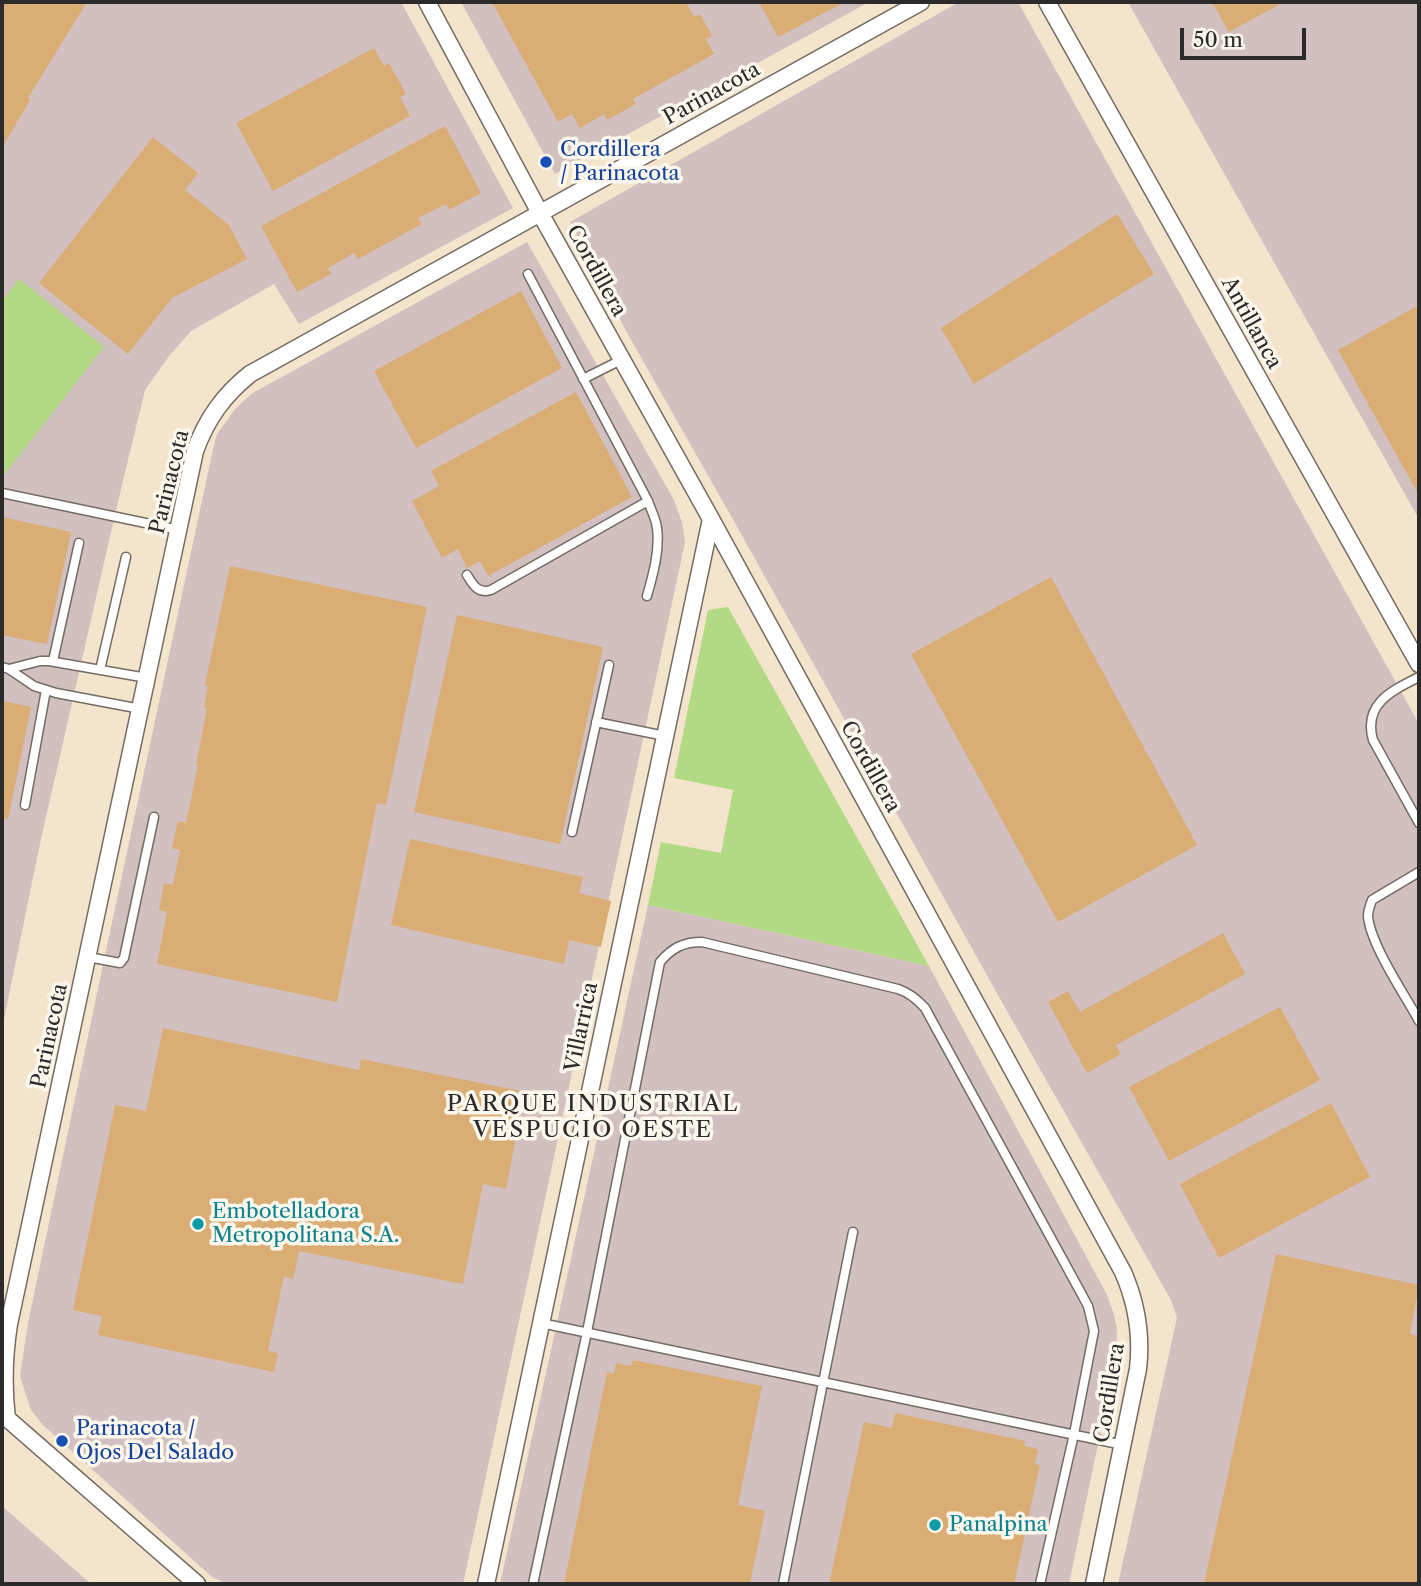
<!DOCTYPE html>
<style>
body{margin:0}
#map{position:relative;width:1421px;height:1586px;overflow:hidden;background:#f5e4cc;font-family:"Libre Caslon Text",serif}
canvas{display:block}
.frame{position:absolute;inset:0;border:4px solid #2b2b2b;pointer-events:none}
.scale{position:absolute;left:1180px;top:28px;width:126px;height:32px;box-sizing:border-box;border:4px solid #2b2b2b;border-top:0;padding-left:9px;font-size:21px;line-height:24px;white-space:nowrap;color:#2b2b2b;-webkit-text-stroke:5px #fbf7ec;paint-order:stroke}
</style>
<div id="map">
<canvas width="1421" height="1586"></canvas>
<div class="frame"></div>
<div class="scale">50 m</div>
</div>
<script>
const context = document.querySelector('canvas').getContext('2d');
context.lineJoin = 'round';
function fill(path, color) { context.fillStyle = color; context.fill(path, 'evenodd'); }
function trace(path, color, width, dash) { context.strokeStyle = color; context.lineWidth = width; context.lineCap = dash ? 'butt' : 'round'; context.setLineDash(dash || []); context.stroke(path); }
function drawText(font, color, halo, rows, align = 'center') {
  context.font = font + ' "Libre Caslon Text",serif'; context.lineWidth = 7; context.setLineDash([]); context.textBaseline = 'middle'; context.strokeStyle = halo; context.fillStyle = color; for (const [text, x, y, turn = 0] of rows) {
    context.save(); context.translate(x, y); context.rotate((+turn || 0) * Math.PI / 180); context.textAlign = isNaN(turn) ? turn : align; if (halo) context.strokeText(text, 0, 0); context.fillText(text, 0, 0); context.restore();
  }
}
fill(new Path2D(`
 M2 2H401L513 208 299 324 274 284 191 331 169 356 145 390 117 506 41 839 2 1029Z
 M461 2H869L555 174Z
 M959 2H1018L1419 724V1584H1118L1177 1318 1171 1300 1003 1004 735 523 626 331 570 222Z
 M1128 2H1419V519L1275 264Z
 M527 242 674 500 682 522 685 542 463 1584H227L212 1577 43 1425 31 1410 20 1376 28 1323 104 960 213 449 217 434 235 409 251 394Z
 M648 905 929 966 1106 1293 1113 1311 1117 1329 1116 1357 1069 1584H500Z
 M2 1506 91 1584H2Z`), '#d2bfbf');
fill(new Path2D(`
 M19 279 104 347 3 476 2 302Z
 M728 607 929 966 648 905 661 842 721 853 733 790 674 778 708 610Z`), '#b2da84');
fill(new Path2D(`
 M2 2H87L28 98 30 100 2 148Z
 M492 2H686L694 17 700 14 712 36 706 39 714 54 633 99 636 104 607 120 604 114 580 128 572 114 558 122Z
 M759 2H845L778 37Z
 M1212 2H1284L1229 32Z
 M374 48 384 66 389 63 406 94 400 97 410 116 273 191 236 123Z
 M445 126 481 193 449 210 446 204 418 218 422 224 358 259 354 253 328 268 331 274 297 292 261 226Z
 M153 137 198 173 185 190 229 225 247 259 172 298 128 354 39 283Z
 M1117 214 1154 274 974 384 941 328Z
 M521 291 562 368 416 448 374 371Z
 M1419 305V495L1338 350Z
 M576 392 632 497 488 576 480 561 467 568 458 549 442 558 412 501 439 486 431 471Z
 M2 517 71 532 47 644 2 635Z
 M230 566 427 607 386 805 377 803 337 1002 157 964 167 912 159 910 164 883 173 885 180 850 172 848 178 821 186 823 198 765H196L207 708 204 707 208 686 205 685Z
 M1051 577 1197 845 1058 922 911 654Z
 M457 615 603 647 560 844 414 812Z
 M2 701 31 707 8 819 2 818Z
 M410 839 583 877 579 893 611 901 601 947 569 940 564 964 391 925Z
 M1223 933 1245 974 1116 1045 1121 1054 1087 1073 1048 1002 1068 991 1080 1012Z
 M1280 1007 1320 1080 1169 1161 1129 1087Z
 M163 1028 359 1070 361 1059 525 1092 506 1189 483 1184 463 1284 299 1251 293 1279 284 1276 268 1351 278 1353 274 1372 98 1335 102 1316 73 1310 115 1105 146 1111Z
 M1331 1103 1370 1177 1219 1258 1180 1184Z
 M1276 1254 1419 1285 1410 1334 1419 1336V1584H1204Z
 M633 1360 762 1386 738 1505 765 1511 750 1584H564L607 1372 614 1374 616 1363 631 1366Z
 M895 1413 1025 1441 1024 1446 1038 1449 1035 1464 1040 1465 1014 1584H829L864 1422 892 1428Z`), '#d9ad73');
const service = new Path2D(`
 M528 274 648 501C651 510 656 519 657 528 660 550 653 575 647 596
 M583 379 621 360
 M2 493 179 530
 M467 575C473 585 478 594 491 590L648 501
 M53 661 79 543
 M2 667 9 669 34 686 56 693 141 709
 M9 669 40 661H49L147 678
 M100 670 126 557
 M1419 677C1391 691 1363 704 1373 740L1419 823
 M596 722 665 736
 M25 805 46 690
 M572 832 609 665
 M1419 872 1372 900C1370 906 1368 910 1368 916 1370 944 1405 995 1419 1021
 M88 957 120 963 124 958 154 817
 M541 1323 1123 1445
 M533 1584 587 1332 660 962C672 948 683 942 702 942L898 989C910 993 917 999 925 1008L1081 1293 1088 1306 1094 1331 1074 1434 1040 1584
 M783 1584 853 1232`);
const minor = new Path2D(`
 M427 2 540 213 711 519 1123 1272C1137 1304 1142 1334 1138 1369L1094 1584
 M1047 2 1419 664
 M2 1414 197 1584
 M7 1419C3 1386 4 1356 9 1324L195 451C207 418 224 395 250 374L921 2
 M486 1584 711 519`);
trace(service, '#726c63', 11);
trace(minor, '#726c63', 19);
trace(service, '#fff', 8);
trace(minor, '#fff', 16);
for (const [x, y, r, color] of [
 [546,162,7,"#1a4fb4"],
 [198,1224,7,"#0f9aa8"],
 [62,1441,7,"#1a4fb4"],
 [935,1525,7,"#0f9aa8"]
]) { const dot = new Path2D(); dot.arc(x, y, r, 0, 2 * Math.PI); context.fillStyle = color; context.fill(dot); trace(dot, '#fbf7ec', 2.5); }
drawText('21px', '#2b2b2b', '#fbf7ec', [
 ["Parinacota",712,94,-29],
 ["Cordillera",596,271,61],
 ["Antillanca",1251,323,61],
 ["Parinacota",170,482,-76],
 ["Cordillera",870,767,61],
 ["Villarrica",582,1027,-78],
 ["Parinacota",50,1036,-78],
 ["Cordillera",1110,1393,-81]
]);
drawText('21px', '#164399', '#fbf7ec', [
 ["Cordillera",560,150],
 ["/ Parinacota",560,174],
 ["Parinacota /",76,1429],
 ["Ojos Del Salado",76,1453]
], 'left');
drawText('21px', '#0d838f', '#fbf7ec', [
 ["Embotelladora",212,1212],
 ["Metropolitana S.A.",212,1236],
 ["Panalpina",949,1525]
], 'left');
context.letterSpacing = '2px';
drawText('23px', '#2b2b2b', '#fbf7ec', [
 ["PARQUE INDUSTRIAL",593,1104],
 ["VESPUCIO OESTE",593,1130]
]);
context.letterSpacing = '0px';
</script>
